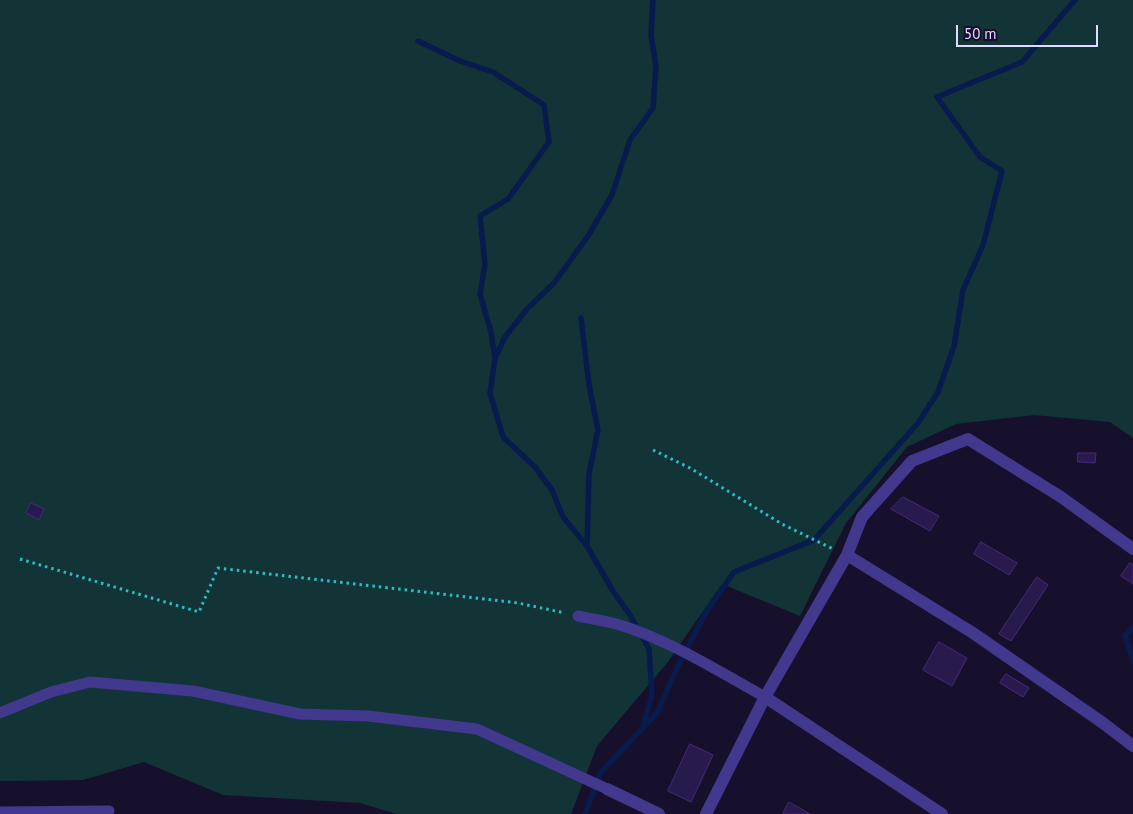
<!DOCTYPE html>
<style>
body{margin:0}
#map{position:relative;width:1133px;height:814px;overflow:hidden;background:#17102c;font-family:"PT Sans",sans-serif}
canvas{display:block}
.scale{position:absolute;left:956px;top:25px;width:142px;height:22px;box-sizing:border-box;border:2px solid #e2daff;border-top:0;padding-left:6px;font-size:15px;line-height:18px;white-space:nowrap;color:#e2daff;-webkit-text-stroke:4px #17102c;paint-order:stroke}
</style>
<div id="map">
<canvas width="1133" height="814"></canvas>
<div class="scale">50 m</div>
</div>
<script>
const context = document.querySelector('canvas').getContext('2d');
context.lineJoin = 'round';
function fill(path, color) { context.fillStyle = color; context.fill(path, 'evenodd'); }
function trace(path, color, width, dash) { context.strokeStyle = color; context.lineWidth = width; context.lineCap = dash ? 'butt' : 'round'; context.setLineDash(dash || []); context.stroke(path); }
fill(new Path2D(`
 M0 0H1133V438L1110 422 1034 415 956 424 907 447 846 523 800 616 722 584 667 663 597 746 571 814H396L360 803 223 795 144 762 83 780 0 781Z`), '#123436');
trace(new Path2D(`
 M418 41 460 61 493 72 544 105 549 142 508 199 480 216 485 264 480 294 491 332 495 359 490 393 503 437 535 467 552 490 563 517 587 546 613 591 630 615 649 649 652 694 643 727
 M581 318 589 385 598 430 589 474 587 546
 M495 358 505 337 527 309 554 283 588 236 612 195 630 140 653 108 656 67 651 35 653 0
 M1133 627 1125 636 1133 661
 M585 814 601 772 657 713 678 666 706 612 734 572 814 540 918 423 938 392 954 346 963 290 983 245 1002 171 980 157 937 97 1022 62 1075 0`), '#081b4d', 5.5);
const building = new Path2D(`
 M1078 453H1096L1095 463 1078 462Z
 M903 497 939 516 930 531 891 509Z
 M31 503 44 509 39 520 26 513Z
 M981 542 1017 563 1009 575 974 554Z
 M1130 563 1133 565V584L1121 576Z
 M1037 577 1048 585 1011 641 999 634Z
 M939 642 967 658 952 686 923 670Z
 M1006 674 1029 688 1023 697 1000 683Z
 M690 744 713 755 691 802 668 791Z
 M789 802 810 814H783Z`);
fill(building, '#291a4e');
trace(building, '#422b7b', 1);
trace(new Path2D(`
 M653 450 690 468 782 524 833 549
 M20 559 199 612 218 568 518 603 565 613`), '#29c0c4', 3, [2.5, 4]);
trace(new Path2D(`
 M578 616C592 619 606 621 620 625 671 641 718 671 765 697
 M0 713 51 692 90 682 193 691 300 714 368 716 477 729 607 789
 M0 812 109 811`), '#42388d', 11);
trace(new Path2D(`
 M847 555 973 633 1103 723 1133 746
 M765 697 942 814
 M607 789 659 814
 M706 814 765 697 847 555 862 517 912 461 968 439 1061 497 1133 549`), '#42388d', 12);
</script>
